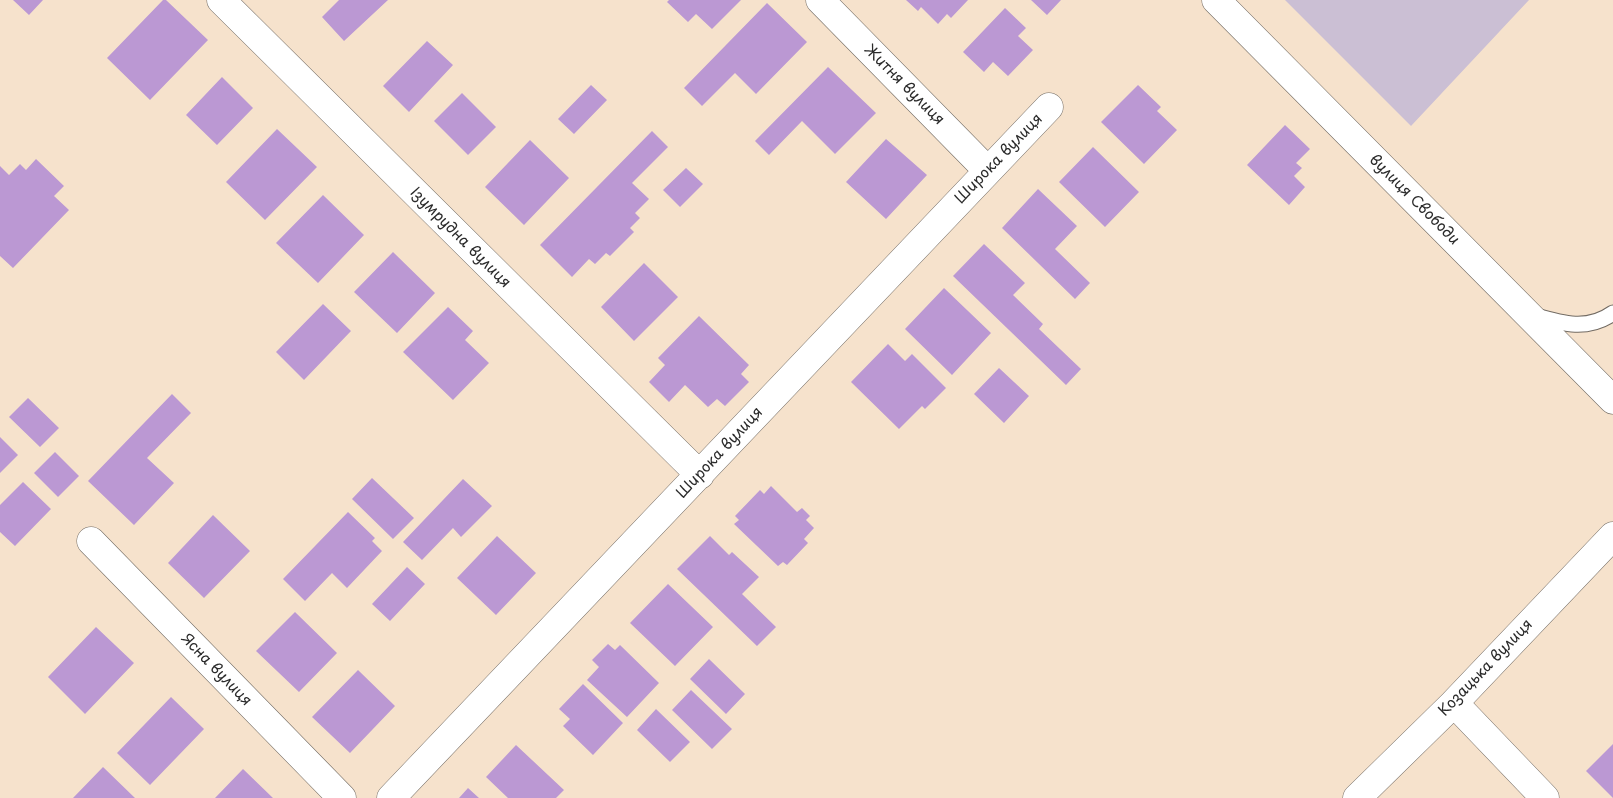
<!DOCTYPE html>
<meta charset="utf-8">
<style>
body{margin:0}
canvas{display:block;background:#f6e2cc}
</style>
<canvas width="1613" height="798"></canvas>
<script>
const context = document.querySelector('canvas').getContext('2d');
context.lineJoin = 'round';
function fill(path, color) { context.fillStyle = color; context.fill(path, 'evenodd'); }
function trace(path, color, width, dash) { context.strokeStyle = color; context.lineWidth = width; context.lineCap = dash ? 'butt' : 'round'; context.setLineDash(dash || []); context.stroke(path); }
function drawText(font, color, halo, rows, align = 'center') {
  context.font = font + ' "Playpen Sans",sans-serif'; context.lineWidth = 4; context.setLineDash([]); context.textBaseline = 'middle'; context.strokeStyle = halo; context.fillStyle = color; for (const [text, x, y, turn = 0] of rows) {
    context.save(); context.translate(x, y); context.rotate((+turn || 0) * Math.PI / 180); context.textAlign = isNaN(turn) ? turn : align; if (halo) context.strokeText(text, 0, 0); context.fillText(text, 0, 0); context.restore();
  }
}
fill(new Path2D(`
 M1285 0H1529L1411 126Z`), '#cbbfd4');
fill(new Path2D(`
 M13 0H43L29 15Z
 M163 0H166L208 40 150 100 107 58Z
 M339 0H388L344 41 322 17Z
 M669 0H741L712 29 696 14 688 22 667 2Z
 M906 0H968L951 18 947 14 938 24 921 7 918 11Z
 M1031 0H1061L1047 15Z
 M767 3 807 42 756 94 735 73 702 106 684 88Z
 M1005 8 1026 28 1018 36 1033 50 1008 76 993 62 984 72 963 52Z
 M427 41 453 65 409 112 383 86Z
 M828 67 876 113 835 154 802 121 769 155 755 141Z
 M222 77 253 108 217 145 186 115Z
 M591 85 607 100 574 134 558 119Z
 M1138 85 1161 107 1157 111 1177 130 1144 164 1101 122Z
 M462 93 496 127 468 155 434 121Z
 M1285 125 1310 149 1296 163 1302 168 1294 176 1305 187 1289 205 1247 165Z
 M277 129 317 167 265 220 226 182Z
 M652 131 668 147 632 183 649 199 635 213 640 218 630 228 634 232 610 256 606 253 595 264 589 259 572 277 540 245Z
 M886 139 927 175 886 219 846 182Z
 M530 140 569 178 524 225 485 187Z
 M1093 147 1139 192 1105 227 1059 182Z
 M36 159 64 186 54 196 69 210 13 268 0 256V166L9 175 20 164 26 170Z
 M686 168 703 184 680 207 663 190Z
 M1038 189 1077 226 1055 249 1090 283 1075 299 1002 228Z
 M323 195 364 235 318 283 276 243Z
 M984 244 1025 283 1013 295 1043 324 1039 329 1081 369 1066 385 953 276Z
 M393 252 435 293 397 333 354 292Z
 M644 263 678 297 634 341 601 307Z
 M944 288 991 333 952 375 905 329Z
 M323 304 351 331 304 380 276 352Z
 M448 307 473 331 465 340 489 363 453 400 403 352Z
 M699 316 749 365 741 374 749 382 725 406 717 399 708 407 685 385 669 402 649 382 665 365 658 358Z
 M888 344 905 361 912 354 946 388 925 409 922 406 899 429 851 382Z
 M999 368 1029 396 1004 423 974 394Z
 M172 394 191 413 147 458 174 483 134 525 88 481Z
 M28 398 59 428 40 447 9 417Z
 M0 437 18 455 0 473Z
 M55 452 79 476 58 497 34 473Z
 M372 478 414 518 393 539 352 499Z
 M463 479 492 506 461 537 453 528 422 560 403 542Z
 M23 482 51 509 15 546 0 532V505Z
 M771 486 797 512 802 508 810 516 806 520 814 528 804 539 808 543 787 565 783 562 778 566 734 524 739 520 735 516 760 490 764 494Z
 M348 512 375 538 372 541 382 551 347 588 332 573 305 601 283 579Z
 M213 515 250 551 204 598 168 563Z
 M497 536 536 573 496 615 457 578Z
 M710 536 729 555 732 552 759 577 742 594 776 627 757 646 677 569Z
 M407 567 425 584 390 621 372 604Z
 M668 584 713 627 675 666 630 623Z
 M295 612 337 653 299 692 256 651Z
 M96 627 134 663 85 714 48 677Z
 M608 644 615 650 620 645 659 683 627 717 587 680 599 667 592 660Z
 M709 659 745 694 726 714 690 679Z
 M358 670 395 706 350 753 312 717Z
 M583 684 623 723 593 755 563 726 570 719 559 709Z
 M691 690 732 729 712 749 672 710Z
 M171 697 204 729 150 785 117 753Z
 M656 709 690 742 670 762 637 730Z
 M1613 744V798L1586 771Z
 M516 745 564 790 556 798H508L486 777Z
 M103 767 135 798H73Z
 M243 769 273 798H215Z
 M468 788 479 798H459Z`), '#bb98d3');
const lane = new Path2D(`
 M1536 316C1563 324 1588 331 1613 313`);
const street = new Path2D(`
 M221 0 700 475
 M820 0 987 170
 M1216 0 1613 400
 M91 541 342 798
 M1454 703 1545 798
 M391 798 1049 107
 M1357 798 1454 703 1613 536`);
trace(lane, '#726b63', 17);
trace(street, '#726b63', 29);
trace(lane, '#fff', 15);
trace(street, '#fff', 28);
drawText('15px', '#2b2b2b', '#fff', [
 ["Житня вулиця",904,85,45],
 ["Широка вулиця",999,159,-46],
 ["вулиця Свободи",1414,200,45],
 ["Ізумрудна вулиця",460,238,45],
 ["Широка вулиця",720,453,-47],
 ["Козацька вулиця",1486,668,-46],
 ["Ясна вулиця",216,670,46]
]);
</script>
